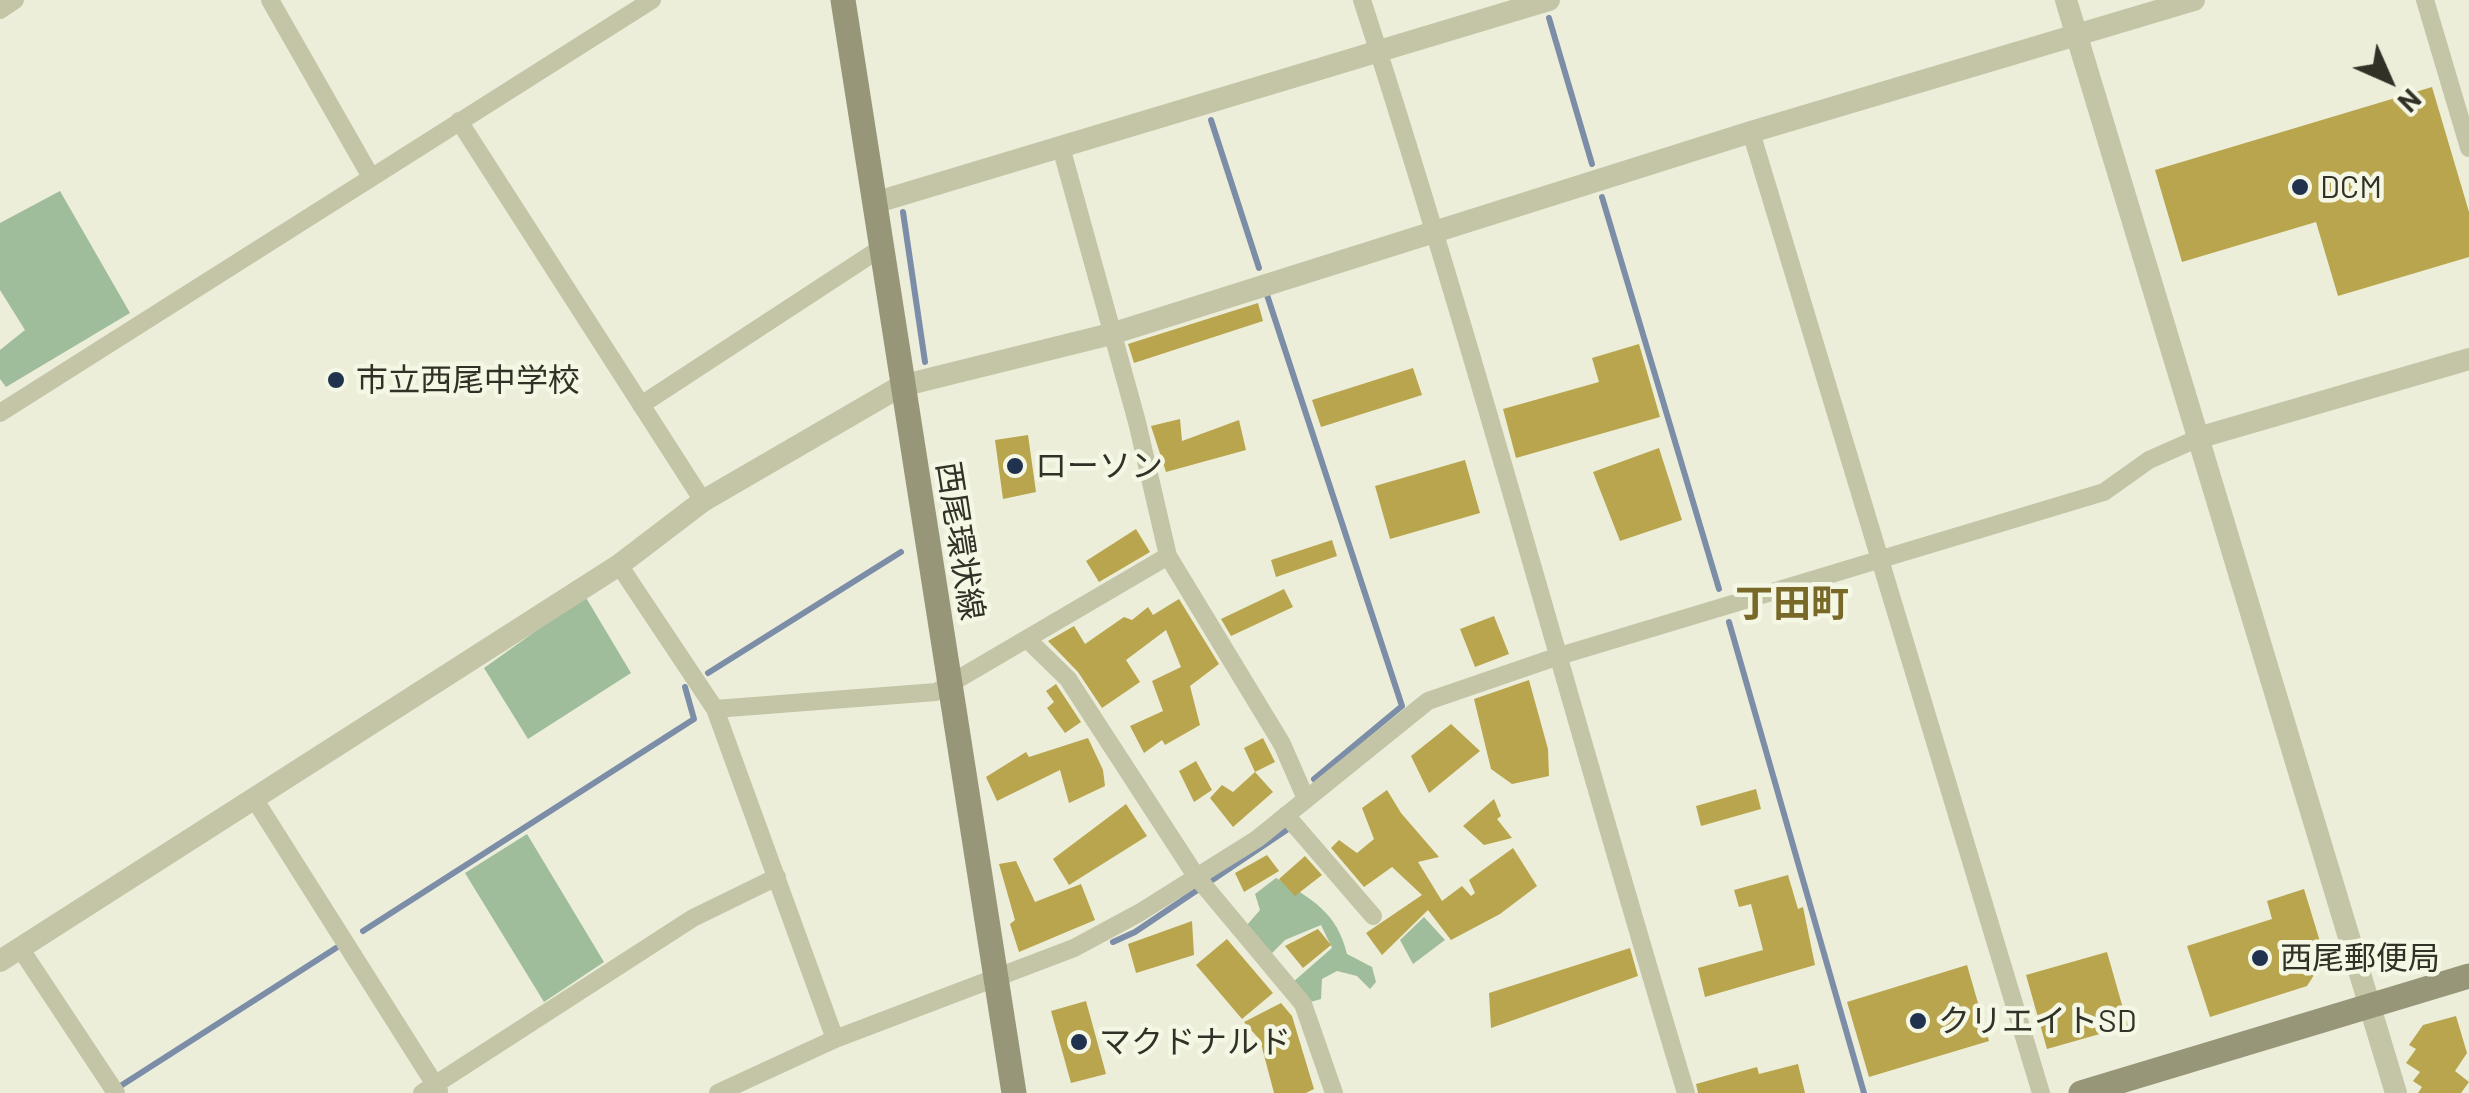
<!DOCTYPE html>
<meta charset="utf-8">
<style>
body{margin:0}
#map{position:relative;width:2469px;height:1093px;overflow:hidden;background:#eceeda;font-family:Barlow,sans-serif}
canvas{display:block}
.north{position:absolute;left:2339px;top:30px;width:100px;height:100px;-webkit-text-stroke:8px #f5f7e5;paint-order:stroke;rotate:135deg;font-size:28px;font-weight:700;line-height:40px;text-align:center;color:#323127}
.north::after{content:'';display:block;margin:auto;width:35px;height:45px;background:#323127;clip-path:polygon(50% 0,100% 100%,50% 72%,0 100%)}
</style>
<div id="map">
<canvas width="2469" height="1093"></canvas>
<div class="north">N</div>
</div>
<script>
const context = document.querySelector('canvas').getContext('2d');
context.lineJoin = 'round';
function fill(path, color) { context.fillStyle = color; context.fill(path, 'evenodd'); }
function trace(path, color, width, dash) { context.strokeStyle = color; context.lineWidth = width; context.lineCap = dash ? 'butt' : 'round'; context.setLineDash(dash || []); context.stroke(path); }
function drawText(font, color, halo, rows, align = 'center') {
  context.font = font + ' Barlow,"Noto Sans JP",sans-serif'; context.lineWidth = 9; context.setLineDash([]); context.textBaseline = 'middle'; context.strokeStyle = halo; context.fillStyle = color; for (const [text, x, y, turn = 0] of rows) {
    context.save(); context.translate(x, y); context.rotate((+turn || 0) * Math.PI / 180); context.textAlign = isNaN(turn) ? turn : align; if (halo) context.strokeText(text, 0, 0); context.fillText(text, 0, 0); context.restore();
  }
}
fill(new Path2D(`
 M60 191 130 313 6 387 0 379V350L25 330 0 290V223Z
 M585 596 631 673 528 739 484 668Z
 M527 834 604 962 544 1002 465 873Z
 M1276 878C1312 899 1337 912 1347 954L1372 967 1376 982 1370 989 1357 976 1337 971 1322 979 1321 999 1307 1003 1293 982 1332 948 1321 925 1285 940 1272 953 1247 925 1260 910 1255 894Z
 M1424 917 1445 940 1413 964 1400 940Z`), '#9fbc9b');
trace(new Path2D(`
 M1549 18 1592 164
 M1211 120 1259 268
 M1602 197 1719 589
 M903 212 925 362
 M1267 295 1402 706 1314 779
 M1729 622 1864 1093
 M708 673 901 552
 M363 931 694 719 685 687
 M1113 942 1135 932 1291 827
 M122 1085 336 948`), '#7c8da8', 6);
fill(new Path2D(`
 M2432 87 2469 212V257L2338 296 2316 222 2182 262 2155 170Z
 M1258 303 1263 321 1134 363 1128 344Z
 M1639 344 1660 417 1516 458 1503 409 1599 382 1592 358Z
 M1413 368 1422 395 1321 427 1312 400Z
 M1180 419 1182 441 1239 420 1246 450 1166 472 1151 426Z
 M1028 435 1036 492 1003 499 995 440Z
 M1659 448 1682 520 1620 541 1593 472Z
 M1465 460 1480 513 1390 539 1375 486Z
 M1136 529 1150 552 1099 582 1086 561Z
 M1332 540 1337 556 1276 577 1271 560Z
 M1284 589 1293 607 1231 636 1221 619Z
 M1179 599 1219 664 1190 686 1200 725 1165 745 1162 740 1144 753 1130 726 1163 711 1152 681 1181 667 1166 630 1126 660 1140 682 1102 708 1078 672 1048 641 1074 626 1085 644 1124 617 1132 620 1148 607 1153 615Z
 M1494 616 1509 654 1475 667 1460 629Z
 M1529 680 1548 749 1549 776 1512 784 1491 769 1474 699Z
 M1056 684 1081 722 1065 733 1047 708 1054 702 1046 691Z
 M1451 724 1480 751 1429 793 1411 756Z
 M1088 738 1103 770 1105 786 1069 803 1060 770 997 801 986 777 1026 752 1029 757Z
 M1263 738 1275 762 1255 772 1244 748Z
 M1196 761 1212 790 1194 802 1179 771Z
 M1255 772 1273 792 1233 827 1210 798 1222 785 1233 792Z
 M1756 789 1761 809 1701 826 1696 806Z
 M1387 790 1401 813 1439 857 1418 862 1442 901 1462 886 1471 896 1475 893 1469 880 1513 848 1537 886 1500 914 1451 940 1428 910 1382 955 1366 933 1422 895 1392 867 1364 887 1331 848 1339 840 1357 853 1374 839 1362 808Z
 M1494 799 1501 816 1497 819 1512 838 1484 845 1463 826Z
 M1126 804 1147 836 1069 885 1053 859Z
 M1267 855 1279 871 1244 892 1235 873Z
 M1305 856 1322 875 1295 896 1279 879Z
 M1016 861 1035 902 1081 884 1095 920 1019 952 1010 924 1015 920 999 864Z
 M1788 875 1798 909 1803 907 1815 965 1705 997 1698 968 1763 950 1751 904 1739 907 1734 890Z
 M2304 889 2325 958 2307 986 2210 1017 2187 946 2272 919 2267 901Z
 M1192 921 1194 955 1136 973 1128 944Z
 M1318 929 1331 945 1303 968 1285 946Z
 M1227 939 1273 993 1242 1019 1196 965Z
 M1630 948 1638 976 1491 1028 1489 993Z
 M2107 952 2128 1026 2047 1049 2026 975Z
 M1967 965 1989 1041 1869 1077 1847 1002Z
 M1086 1001 1106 1074 1071 1083 1051 1011Z
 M1281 1003 1292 1016 1314 1089 1306 1093H1274L1260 1040 1244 1022Z
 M2456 1016 2467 1053 2455 1071 2469 1082 2461 1093H2418L2422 1087 2413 1081 2420 1072 2406 1063 2416 1049 2409 1045 2423 1025Z
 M1798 1064 1805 1093H1698L1696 1084 1757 1067 1759 1074Z`), '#b9a54d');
trace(new Path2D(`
 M270 0 371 177
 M1362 0C1479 362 1576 729 1686 1093
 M2425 0 2469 148
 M0 10 15 0
 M459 121 703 501
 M1751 132 2041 1093
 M1061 147 1137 422 1168 556 1282 744 1306 799
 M641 405 881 248
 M0 413 652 0
 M619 565 715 709 835 1039
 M1027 639 1068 679 1196 876 1303 1004 1334 1093
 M715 709 936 692 1168 556
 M255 800 439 1091
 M1286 815 1373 916
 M20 948 116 1093
 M422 1093 693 918 777 877
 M718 1093 835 1039 1074 948 1139 913 1257 839 1428 701 1556 657 2104 492 2149 460 2201 437`), '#c4c5a7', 18);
trace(new Path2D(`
 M2066 0 2396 1093
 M874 203 1549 0
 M2201 437 2469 359
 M0 961 619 565 703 501 901 386 1111 334 1751 132 2194 0`), '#c4c5a7', 22);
trace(new Path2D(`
 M843 0 1014 1093
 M2081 1093 2469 976`), '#989679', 25);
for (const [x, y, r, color] of [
 [2300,187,10,"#21324f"],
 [336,380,10,"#21324f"],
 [1015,466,10,"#21324f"],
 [2260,958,10,"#21324f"],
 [1918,1021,10,"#21324f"],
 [1079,1042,10,"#21324f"]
]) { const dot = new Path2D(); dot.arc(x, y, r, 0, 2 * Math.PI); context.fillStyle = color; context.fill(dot); trace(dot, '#f5f7e5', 4); }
drawText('32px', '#323127', '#f5f7e5', [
 ["DCM",2320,187],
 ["市立西尾中学校",356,380],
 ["ローソン",1035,466],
 ["西尾郵便局",2280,958],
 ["クリエイトSD",1938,1021],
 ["マクドナルド",1099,1042]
], 'left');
drawText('32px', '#323127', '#f5f7e5', [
 ["西尾環状線",960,541,81]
]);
drawText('bold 38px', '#796928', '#f5f7e5', [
 ["丁田町",1792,604]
]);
</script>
